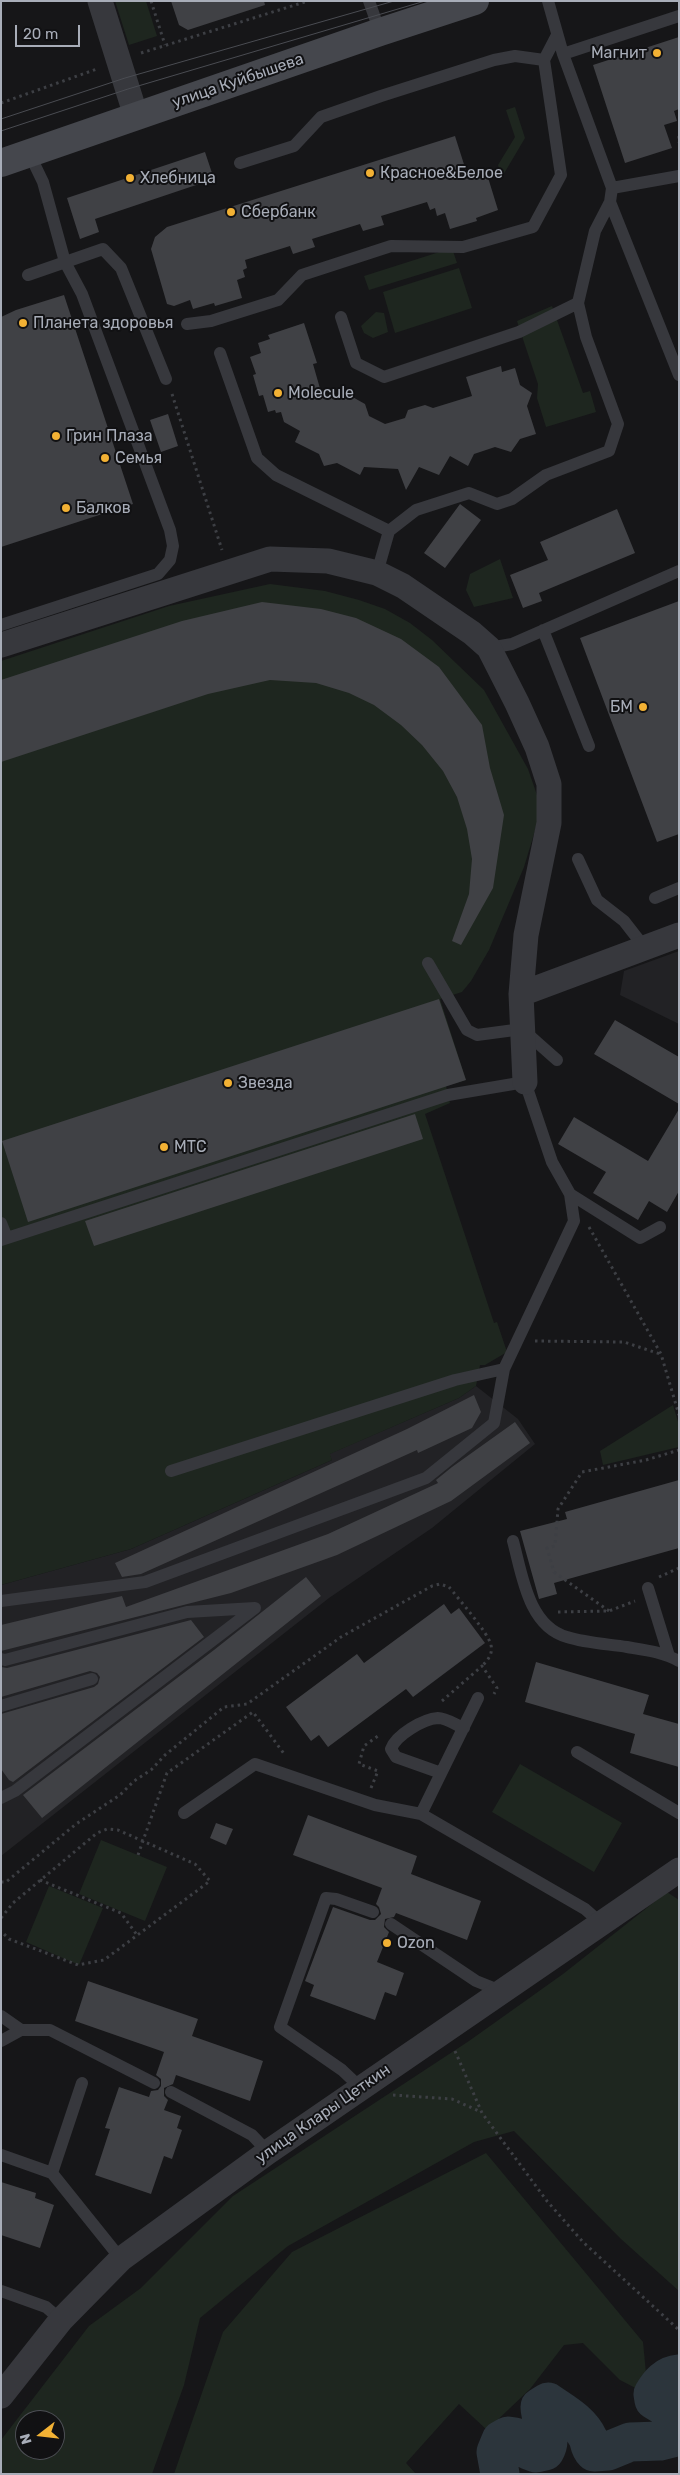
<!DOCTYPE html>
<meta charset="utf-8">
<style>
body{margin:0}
#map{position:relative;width:680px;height:2475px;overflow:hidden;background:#161618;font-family:Rubik,sans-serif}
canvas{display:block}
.frame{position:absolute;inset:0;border:2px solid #a8adb8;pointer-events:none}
.north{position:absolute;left:15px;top:2410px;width:50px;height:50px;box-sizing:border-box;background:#111113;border:1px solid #4d4f55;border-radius:50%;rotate:254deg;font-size:14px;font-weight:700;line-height:20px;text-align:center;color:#a8adb8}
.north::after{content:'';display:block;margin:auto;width:18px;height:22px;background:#f2b134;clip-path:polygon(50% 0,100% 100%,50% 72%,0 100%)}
.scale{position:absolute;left:15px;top:25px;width:65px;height:22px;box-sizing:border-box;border:2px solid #a8adb8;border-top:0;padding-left:6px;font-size:15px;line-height:18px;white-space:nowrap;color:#a8adb8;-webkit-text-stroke:4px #111113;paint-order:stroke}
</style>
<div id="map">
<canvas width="680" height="2475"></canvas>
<div class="frame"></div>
<div class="north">N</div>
<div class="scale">20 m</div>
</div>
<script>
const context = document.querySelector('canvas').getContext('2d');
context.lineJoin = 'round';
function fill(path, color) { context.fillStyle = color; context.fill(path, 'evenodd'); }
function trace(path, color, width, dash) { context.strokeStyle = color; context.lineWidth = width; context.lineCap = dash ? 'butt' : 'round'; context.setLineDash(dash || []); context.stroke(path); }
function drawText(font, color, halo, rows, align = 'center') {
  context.font = font + ' Rubik,sans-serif'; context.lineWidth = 4; context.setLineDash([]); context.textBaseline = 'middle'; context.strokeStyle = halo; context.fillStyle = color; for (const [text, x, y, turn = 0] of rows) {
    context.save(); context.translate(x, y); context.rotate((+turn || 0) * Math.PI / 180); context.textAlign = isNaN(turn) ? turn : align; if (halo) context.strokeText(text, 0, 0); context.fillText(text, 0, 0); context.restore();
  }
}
fill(new Path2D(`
 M679 951V1024L620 995 624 971Z
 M476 1386 518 1419 535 1444 432 1528 329 1598 1 1856V1585L131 1549 332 1460 329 1454 459 1398Z`), '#222225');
fill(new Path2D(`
 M115 1H146L157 36 129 45Z
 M515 107 525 138 502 177 498 165 515 137 506 110Z
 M452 248 457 263 369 290 364 276Z
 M459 268 472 308 395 333 383 292Z
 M552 306 583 393 590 391 596 412 546 427 537 398 538 384 517 321Z
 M376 312 384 313 388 332 373 338 364 333 361 326Z
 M500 559 513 598 474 607 466 590 470 574Z
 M270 584 325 591 359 600 385 609 410 623 432 640 484 690 528 769 537 795V824L524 867 489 950 471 981 462 992 440 999 466 1080 446 1086 450 1103 425 1114 494 1323 497 1322 507 1352 485 1365H480L476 1386 459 1398 330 1454 332 1460 131 1549 1 1585V661L169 606Z
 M673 1405 679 1425V1447L603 1465 600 1451Z
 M520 1764 622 1823 594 1872 492 1812Z
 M101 1840 167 1867 145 1921 79 1894Z
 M49 1886 103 1908 79 1965 26 1942Z
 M667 1892 679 1900V2291L621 2239 514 2131 474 2142 288 2246 200 2318 184 2385 152 2474H1V2440L89 2326 141 2288 233 2196 469 2041 563 1974ZM25 2420H55V2450H25Z
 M486 2153 643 2342 646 2373 655 2381 649 2395 620 2380 583 2343 564 2345 530 2389 487 2430 459 2404 406 2463 416 2474H174L223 2332 292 2252Z`), '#1e261f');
trace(new Path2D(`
 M679 2374C666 2375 659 2384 653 2394L654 2400 679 2415
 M500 2474 496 2452 501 2440 508 2436 515 2437 528 2450 536 2453 545 2451C554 2436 540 2423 540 2407L548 2402C562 2412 580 2421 588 2438 590 2443 589 2447 594 2452L608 2451 630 2442 660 2441 672 2438 679 2430`), '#2c353c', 39);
fill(new Path2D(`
 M171 1H264L265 5 188 30 179 25Z
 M679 37V109L674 111 677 121 664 125 672 148 625 163 593 65Z
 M455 136 468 177 486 171 498 210 476 218 477 221 450 229 445 213 437 216 435 208 430 210 427 202 381 216 384 225 363 231 360 224 312 239 315 247 293 254 290 246 245 260 247 268 243 270 245 277 237 280 242 298 215 306 214 303 193 309 190 300 174 306 167 304 151 249 155 237 167 227Z
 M205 152 214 179 95 219 99 232 80 239 67 198Z
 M64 295 133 504 1 547V317L16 310Z
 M304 323 317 363 313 364 321 392 336 400 349 395 365 404 369 416 385 424 405 418 408 410 425 405 433 408 472 396 466 377 501 366 502 372 515 368 520 385 532 393 527 406 536 434 520 439 511 452 495 447 474 454 468 466 450 456 439 475 419 467 406 490 398 469 364 467 360 475 337 463 324 466 319 454 295 442 300 431 284 422 281 412 276 413 275 410 268 412 263 395 259 396 253 375 256 374 250 357 261 353 258 343 270 339 268 335Z
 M168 414 178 446 161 452 150 420Z
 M460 504 481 520 445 568 424 553Z
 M617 509 635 553 539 593 542 601 523 608 510 575 548 560 540 542Z
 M679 601V834L657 842 580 638Z
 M262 602 321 609 356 618 401 639 439 667 482 725 490 768 504 815 493 888 461 945 452 941 469 894 472 859 467 829 457 797 443 771 422 745 401 725 374 705 349 693 316 683 270 680 208 694 1 762V680L182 621Z
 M439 999 466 1080 28 1222 2 1141Z
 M615 1020 679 1057V1104L594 1054Z
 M679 1109V1191L667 1212 649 1201 638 1220 593 1193 606 1172 558 1144 574 1117 648 1161Z
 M415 1114 423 1139 94 1246 85 1221Z
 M474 1395 481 1412 472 1428 418 1453 417 1450 141 1574 122 1577 115 1563 407 1429Z
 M515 1422 530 1443 451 1501 337 1555 231 1593 1 1651V1625L122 1596 126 1607 328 1534 438 1483 436 1480 452 1467Z
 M679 1480V1548L554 1583 557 1594 539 1599 520 1531 567 1519 565 1512Z
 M306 1577 321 1596 42 1818 23 1795 214 1650Z
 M444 1604 451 1614 459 1608 485 1643 413 1697 406 1689 328 1747 319 1735 311 1741 286 1707 357 1654 364 1663Z
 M191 1620 204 1637 13 1782 9 1780 1 1769V1714L94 1687 98 1684 100 1677 97 1673 90 1671 1 1697V1667L7 1668Z
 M536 1662 649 1695 643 1714 679 1724V1767L630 1753 635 1734 525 1702Z
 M308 1815 417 1856 411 1874 481 1901 467 1940 396 1913 394 1917 385 1919 384 1927 389 1932 377 1962 404 1973 396 1996 385 1992 375 2020 310 1996 314 1985 305 1981 333 1907 370 1920H375L381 1914 379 1907 376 1904 382 1888 293 1855Z
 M216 1823 233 1829 226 1845 210 1838Z
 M88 1981 198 2019 192 2036 263 2061 250 2101 176 2075 173 2084 164 2088V2096L168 2100 164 2110 181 2116 177 2128 182 2130 172 2159 164 2156 151 2194 95 2175 110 2129 105 2128 119 2087 149 2097 151 2091 158 2090 161 2086V2079L156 2075 164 2052 75 2021Z
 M1 2182 36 2193 35 2198 54 2205 40 2248 1 2235Z`), '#404145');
trace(new Path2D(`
 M151 1 165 45
 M141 53 308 1
 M1 103 97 69
 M679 136V143
 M172 394 222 550
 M589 1227 661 1354 679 1415
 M535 1341 624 1342 660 1354
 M659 1577 679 1568
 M609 1611 554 1572 547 1548 555 1546 558 1509 582 1472 646 1460 679 1450
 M558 1612 609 1611 635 1601
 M442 1701 482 1666 497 1688 494 1694
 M371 1788 378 1771 359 1764 364 1746 378 1736
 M138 1855 167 1773 253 1712 285 1755
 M40 1880 121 1913 137 1935
 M1 1882H6L76 1824 120 1795 134 1781 151 1770 165 1755 224 1707 247 1704 341 1637 432 1586 440 1584 449 1587C458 1598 489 1634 491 1645 493 1654 488 1660 482 1666
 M1 1918 13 1903 97 1833 107 1829 118 1830 195 1864 210 1881 104 1960 78 1965 9 1939 1 1931
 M455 2051 482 2113 547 2201 583 2242 679 2330
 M393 2095 452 2099 481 2112`), '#3d3f44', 3, [2.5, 4]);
trace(new Path2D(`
 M369 1 380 32
 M548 1 563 54 612 188 610 202 679 375
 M563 54 679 16
 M240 163 294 146 321 117 381 96 494 60 515 56 544 60
 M612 188 679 176
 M28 275 103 249 121 268 166 379
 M341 317 356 363 384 377 519 332 578 303 595 231 610 202
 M187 324 211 321 278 300 302 275 391 246 463 247 533 227 561 175 544 60 557 35
 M220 353 257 458 276 475 389 531
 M377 573 389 531 416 510 469 493 497 504 512 499 546 475 609 451 618 424 586 337 578 303
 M1 625 158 574 170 560 173 546 170 530 82 294 65 262 43 182 29 153
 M543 630 589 746
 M489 648 512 644 679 571
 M578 859 597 900 624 921 645 948
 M655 898 679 888
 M428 963 467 1030 477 1035 522 1029 557 1060
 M570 1194 640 1238 660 1227
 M1 1223 7 1238
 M1 1240 448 1095 525 1082 552 1162 570 1194 574 1221 504 1369 494 1423 426 1478 145 1582 1 1601
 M171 1471 455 1380 504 1369
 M513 1541C522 1574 528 1626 567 1637 586 1643 608 1644 627 1647 645 1650 663 1652 679 1661
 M648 1588 669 1656
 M1 1659 5 1660 187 1612 255 1608 15 1791 1 1798
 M1 1706 92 1679
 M577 1752 679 1813
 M441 1773 396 1757 391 1749C396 1735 423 1719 438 1718 446 1718 456 1725 464 1728
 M184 1813 255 1764 375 1805 421 1814 585 1909 602 1924
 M421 1814 478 1698
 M391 1924 476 1981 501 1991
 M1 2016 21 2030
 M1 2041 21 2030H50L154 2083
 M361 2088 342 2070 280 2027 326 1898 336 1899 373 1912
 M171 2092 252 2135 268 2152
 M1 2155 52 2173 121 2259
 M52 2173 82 2083
 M1 2291 46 2307 61 2320`), '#37383d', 12);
trace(new Path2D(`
 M100 1 136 116
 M1 645 270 559 328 561 377 573 403 586 472 633 489 648 517 703 537 747 549 784V823L526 935 521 994 525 1082
 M521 994 679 935
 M1 2396 61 2320 121 2259 268 2152 679 1870`), '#37383d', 25);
trace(new Path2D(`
 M1 163 380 32 475 1`), '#45474d', 28);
trace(new Path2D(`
 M1 119 125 78 394 1
 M1 131 128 89 425 1`), '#4a4c52', 1);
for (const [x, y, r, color] of [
 [657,53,5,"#f2b134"],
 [370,173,5,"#f2b134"],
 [130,178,5,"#f2b134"],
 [231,212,5,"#f2b134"],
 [23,323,5,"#f2b134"],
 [278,393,5,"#f2b134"],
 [56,436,5,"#f2b134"],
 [105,458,5,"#f2b134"],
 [66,508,5,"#f2b134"],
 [643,707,5,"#f2b134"],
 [228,1083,5,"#f2b134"],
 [164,1147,5,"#f2b134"],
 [387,1943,5,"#f2b134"]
]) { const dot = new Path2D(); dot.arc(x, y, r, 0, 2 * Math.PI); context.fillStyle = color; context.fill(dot); trace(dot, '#111113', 2); }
drawText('16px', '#a8adb8', '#111113', [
 ["Магнит",647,53,"right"],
 ["Красное&Белое",380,173],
 ["Хлебница",140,178],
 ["Сбербанк",241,212],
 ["Планета здоровья",33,323],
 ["Molecule",288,393],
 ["Грин Плаза",66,436],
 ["Семья",115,458],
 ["Балков",76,508],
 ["БМ",633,707,"right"],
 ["Звезда",238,1083],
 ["МТС",174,1147],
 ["Ozon",397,1943]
], 'left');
drawText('16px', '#a8adb8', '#111113', [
 ["улица Куйбышева",238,81,-19],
 ["улица Клары Цеткин",323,2114,-35]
]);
</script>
